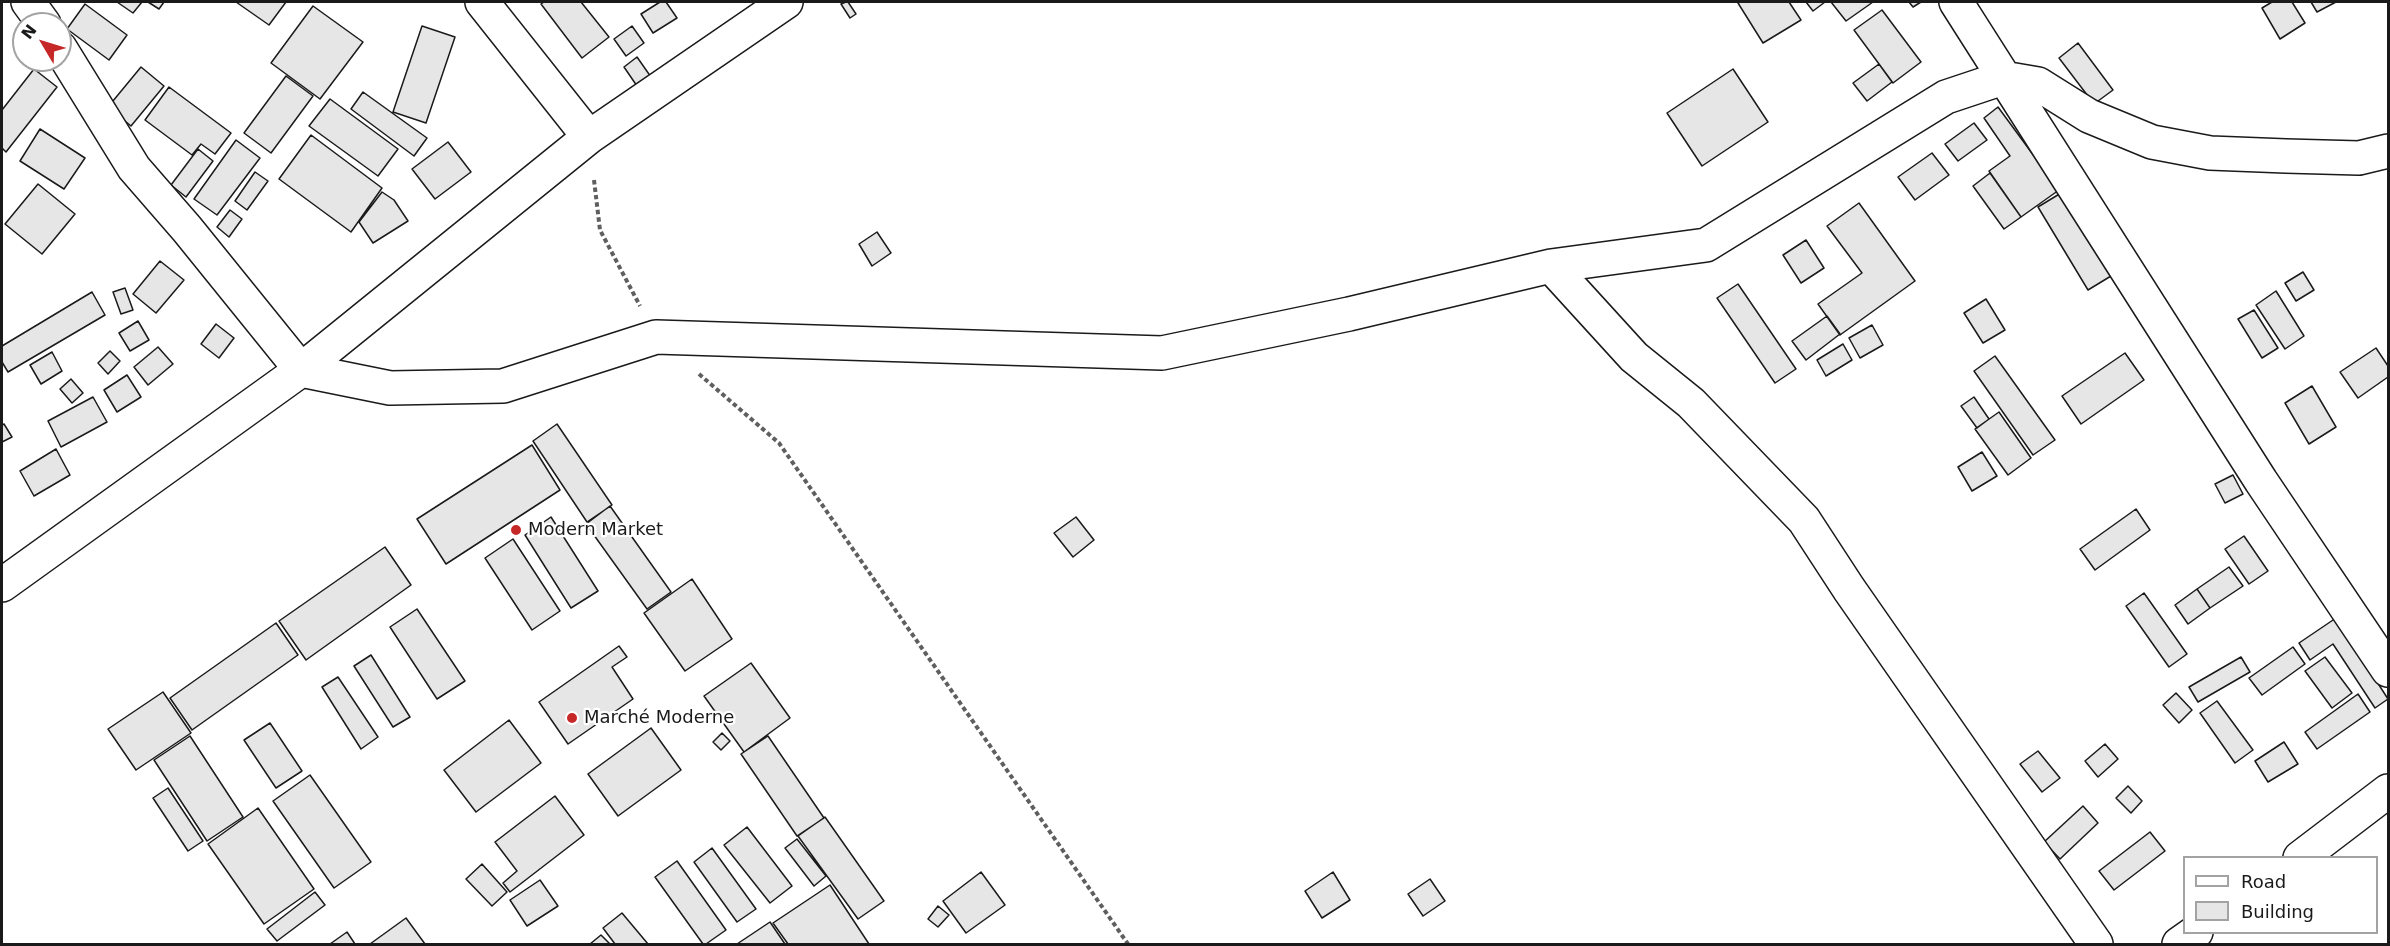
<!DOCTYPE html>
<meta charset="utf-8">
<style>
body{margin:0}
#map{position:relative;width:2390px;height:946px;overflow:hidden;background:#fff;font-family:"DejaVu Sans",sans-serif}
canvas{display:block}
.frame{position:absolute;inset:0;border:3px solid #1a1a1a;pointer-events:none}
.legend{position:absolute;left:2183px;top:856px;width:195px;height:78px;box-sizing:border-box;background:#fff;border:2px solid #a3a3a3;margin:0;padding:8px 10px;list-style:none;font-size:18px;color:#1a1a1a}
.legend li{display:flex;align-items:center;gap:12px;height:30px}
.legend b{width:30px;border:2px solid #a3a3a3}
.north{position:absolute;left:12px;top:12px;width:60px;height:60px;box-sizing:border-box;background:#fff;border:2px solid #a3a3a3;border-radius:50%;rotate:308deg;font-size:16px;font-weight:700;line-height:24px;text-align:center;color:#1a1a1a}
.north::after{content:'';display:block;margin:auto;width:21px;height:27px;background:#c62828;clip-path:polygon(50% 0,100% 100%,50% 72%,0 100%)}
</style>
<div id="map">
<canvas width="2390" height="946"></canvas>
<div class="frame"></div>
<ul class="legend">
<li><b style="height:8px;background:#fff"></b>Road</li>
<li><b style="height:16px;background:#e6e6e6"></b>Building</li>
</ul>
<div class="north">N</div>
</div>
<script>
const context = document.querySelector('canvas').getContext('2d');
context.lineJoin = 'round';
function fill(path, color) { context.fillStyle = color; context.fill(path, 'evenodd'); }
function trace(path, color, width, dash) { context.strokeStyle = color; context.lineWidth = width; context.lineCap = dash ? 'butt' : 'round'; context.setLineDash(dash || []); context.stroke(path); }
function drawText(font, color, halo, rows, align = 'center') {
  context.font = font + ' "DejaVu Sans",sans-serif'; context.lineWidth = 4.5; context.setLineDash([]); context.textBaseline = 'middle'; context.strokeStyle = halo; context.fillStyle = color; for (const [text, x, y, turn = 0] of rows) {
    context.save(); context.translate(x, y); context.rotate((+turn || 0) * Math.PI / 180); context.textAlign = isNaN(turn) ? turn : align; if (halo) context.strokeText(text, 0, 0); context.fillText(text, 0, 0); context.restore();
  }
}
const building = new Path2D(`
 M117 2H142L133 13Z
 M148 2H164L159 9Z
 M236 2H286L269 25Z
 M544 2H581L609 37 582 58 541 4Z
 M660 2H666L677 18 653 33 641 14Z
 M846 2H848L856 14 850 18 841 4Z
 M1740 2H1789L1801 20 1763 43 1738 3Z
 M1806 2H1825L1813 11Z
 M1831 2H1873L1846 21Z
 M1909 2H1921L1913 7Z
 M2272 2H2292L2305 23 2280 39 2262 8Z
 M2311 2H2336L2317 12Z
 M85 4 127 35 109 60 67 29Z
 M313 6 363 42 320 99 271 63Z
 M1882 10 1921 62 1893 83 1854 30Z
 M422 26 455 37 426 123 393 112Z
 M632 26 644 43 626 56 614 39Z
 M2078 43 2113 90 2094 104 2059 58Z
 M637 57 651 77 637 86 624 67Z
 M1879 64 1892 82 1867 101 1853 83Z
 M141 67 164 86 131 126 108 107Z
 M34 69 57 87 6 152 2 148V110Z
 M1733 69 1768 122 1702 166 1667 113Z
 M286 76 313 96 271 153 244 133Z
 M169 87 231 133 215 154 201 144 192 155 145 120Z
 M363 92 427 138 414 156 351 109Z
 M330 99 398 149 378 176 309 126Z
 M1998 107 2059 190 2021 217 1989 171 2010 156 1984 118Z
 M1974 123 1987 140 1958 161 1945 144Z
 M40 129 85 158 64 189 20 161Z
 M311 135 382 188 351 232 279 179Z
 M236 140 260 158 217 215 194 199Z
 M448 142 471 172 435 199 412 169Z
 M198 149 213 161 186 197 171 185Z
 M1932 153 1949 175 1915 200 1898 177Z
 M255 172 268 181 247 210 235 201Z
 M1990 173 2021 217 2004 229 1973 186Z
 M38 184 75 214 42 254 5 224Z
 M382 192 394 200 408 221 373 243 359 222Z
 M2061 193 2111 276 2088 290 2038 207Z
 M1859 203 1915 281 1840 335 1818 304 1862 273 1827 226Z
 M230 210 242 219 229 237 217 227Z
 M877 232 891 253 872 266 859 244Z
 M1806 240 1824 268 1801 283 1783 255Z
 M160 261 184 280 156 313 133 294Z
 M2303 272 2314 290 2296 301 2285 283Z
 M1738 284 1796 369 1775 383 1717 298Z
 M125 288 133 310 121 314 113 292Z
 M2276 291 2304 336 2285 349 2256 305Z
 M92 292 105 315 8 372 2 362V346Z
 M1986 299 2005 330 1983 343 1964 313Z
 M2254 310 2278 348 2262 358 2238 319Z
 M1827 316 1840 334 1806 360 1792 341Z
 M138 321 149 340 130 351 119 333Z
 M216 324 234 338 219 358 201 344Z
 M1872 325 1883 345 1860 358 1849 338Z
 M1843 344 1852 360 1826 376 1817 360Z
 M158 347 173 364 148 385 134 367Z
 M2376 348 2388 366V377L2358 398 2340 372Z
 M110 351 120 361 108 374 98 363Z
 M52 352 62 371 41 384 30 365Z
 M2125 353 2144 380 2081 424 2062 396Z
 M1995 356 2055 440 2033 455 1974 371Z
 M127 375 141 397 117 412 104 390Z
 M71 379 83 393 72 403 60 389Z
 M2312 386 2336 427 2309 444 2285 403Z
 M93 397 107 422 61 447 48 421Z
 M1974 397 1989 419 1977 428 1961 406Z
 M1999 412 2031 458 2008 475 1975 429Z
 M4 424 12 437 2 442V425Z
 M557 424 612 505 587 522 533 441Z
 M532 445 560 490 446 564 417 519Z
 M56 449 70 475 34 496 20 471Z
 M1982 452 1997 476 1972 491 1958 467Z
 M2233 475 2243 494 2225 503 2215 484Z
 M610 506 671 592 647 609 586 524Z
 M2136 509 2150 530 2095 570 2080 549Z
 M551 517 598 591 571 608 525 535Z
 M1076 517 1094 540 1073 557 1054 533Z
 M2244 536 2268 571 2249 584 2225 549Z
 M513 539 560 611 532 630 485 558Z
 M385 547 411 585 306 660 279 621Z
 M2229 567 2243 586 2210 608 2197 589Z
 M692 579 732 639 685 671 644 613Z
 M2197 589 2210 608 2188 624 2175 605Z
 M2144 593 2187 654 2169 667 2126 606Z
 M417 609 465 681 437 699 390 627Z
 M2336 618 2388 699 2375 708 2333 644 2310 660 2299 643Z
 M276 623 298 655 192 730 170 698Z
 M619 646 627 657 612 667 633 699 568 744 539 702Z
 M2293 647 2305 664 2262 695 2249 678Z
 M371 655 410 717 393 727 354 666Z
 M2241 657 2250 672 2198 702 2189 687Z
 M2325 657 2352 693 2332 708 2305 671Z
 M751 663 790 718 744 752 704 696Z
 M338 677 378 737 361 749 322 687Z
 M163 692 191 733 136 770 108 729Z
 M2176 693 2192 710 2179 723 2163 705Z
 M2358 694 2370 712 2317 749 2305 732Z
 M2217 701 2253 750 2235 763 2200 713Z
 M509 720 541 763 476 812 444 770Z
 M270 723 302 771 276 788 244 740Z
 M651 728 681 770 618 816 588 774Z
 M722 733 730 741 721 750 713 742Z
 M190 736 243 817 207 841 154 760Z
 M768 736 824 818 797 836 741 754Z
 M2284 742 2298 764 2268 782 2255 761Z
 M2105 744 2118 759 2098 777 2085 761Z
 M2038 751 2060 778 2042 792 2020 764Z
 M310 775 371 862 334 888 273 801Z
 M2128 786 2142 801 2131 813 2116 798Z
 M168 788 203 841 188 851 153 798Z
 M555 796 584 835 510 892 503 883 517 871 495 842Z
 M2083 806 2098 823 2060 859 2044 842Z
 M258 808 314 889 264 924 208 844Z
 M825 817 884 901 858 919 798 836Z
 M747 827 792 886 770 903 724 845Z
 M2150 832 2165 851 2114 890 2099 871Z
 M797 839 826 876 814 886 785 848Z
 M712 848 756 909 737 922 694 862Z
 M677 861 726 930 706 944H703L655 877Z
 M482 864 507 892 492 906 466 879Z
 M981 872 1005 905 966 933 943 901Z
 M1333 872 1350 900 1322 918 1305 891Z
 M1430 879 1445 901 1423 916 1408 894Z
 M540 880 558 906 527 926 510 900Z
 M830 885 869 944H788L773 923Z
 M315 892 325 905 277 941 267 929Z
 M938 906 949 915 938 927 928 919Z
 M622 913 648 944H615L603 928Z
 M406 918 425 944H370Z
 M770 922 785 944H737Z
 M347 932 355 944H330Z
 M601 935 610 944H590Z`);
fill(building, '#e6e6e6');
trace(building, '#1a1a1a', 1.5);
const minor = new Path2D(`
 M28 2 44 24
 M482 2 589 137
 M1956 2 2261 481 2388 670
 M60 48 134 168 187 229 301 370 390 388 503 386 656 337 1162 353 1349 314 1551 266 1706 245 1946 97 2003 78 2038 84 2089 116 2152 142 2210 153 2286 156 2359 158 2388 151
 M1551 266 1634 357 1691 403 1804 520 1849 589 2096 944
 M2 585 301 370 589 137 786 2
 M2300 858 2388 791
 M2179 944 2196 932`);
trace(minor, '#1a1a1a', 36);
trace(new Path2D(`
 M594 180 600 230 640 306
 M699 374 779 443 1128 944`), '#5f5f5f', 4, [4.5, 3]);
trace(minor, '#fff', 33);
for (const [x, y, r, color] of [
 [516,530,6,"#c62828"],
 [572,718,6,"#c62828"]
]) { const dot = new Path2D(); dot.arc(x, y, r, 0, 2 * Math.PI); context.fillStyle = color; context.fill(dot); trace(dot, '#fff', 2); }
drawText('18px', '#1a1a1a', '#fff', [
 ["Modern Market",528,530],
 ["Marché Moderne",584,718]
], 'left');
</script>
